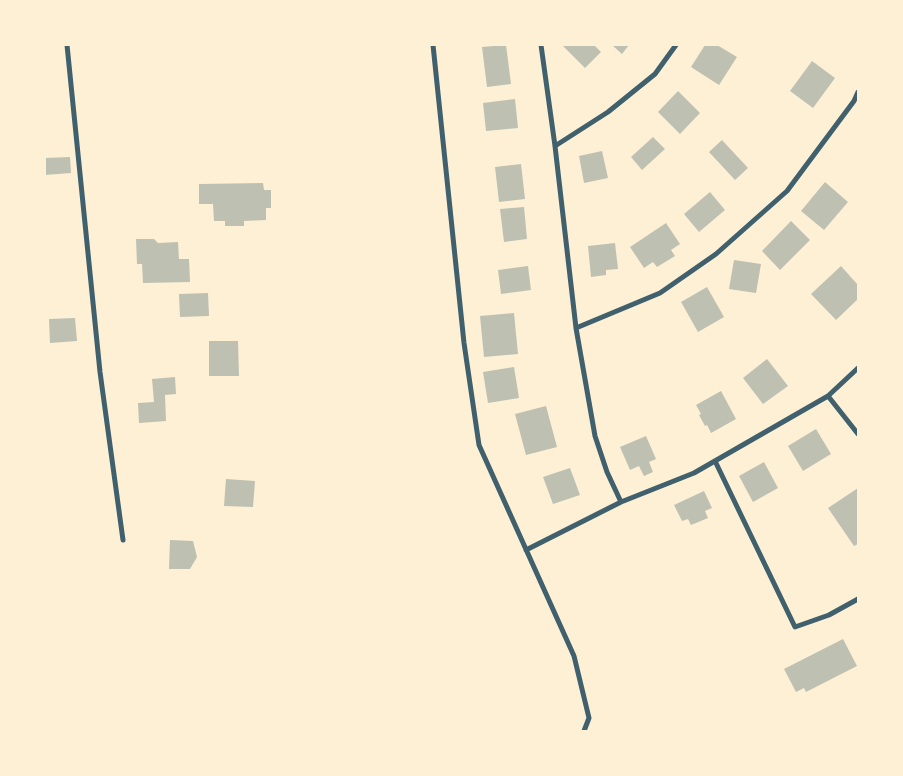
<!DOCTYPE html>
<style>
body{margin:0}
#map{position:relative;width:903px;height:776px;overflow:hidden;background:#fdf0d5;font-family:Rubik,sans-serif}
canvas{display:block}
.frame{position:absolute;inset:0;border:46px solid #fdf0d5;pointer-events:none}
</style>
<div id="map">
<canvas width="903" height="776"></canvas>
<div class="frame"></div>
</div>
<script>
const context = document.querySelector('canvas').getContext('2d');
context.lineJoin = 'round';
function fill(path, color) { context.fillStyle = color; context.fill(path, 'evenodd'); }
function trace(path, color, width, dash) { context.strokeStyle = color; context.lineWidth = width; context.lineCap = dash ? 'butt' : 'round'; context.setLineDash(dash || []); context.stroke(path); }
fill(new Path2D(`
 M506 45 511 84 487 87 482 47Z
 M562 45H594L601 52 585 68Z
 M612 45H629L622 54Z
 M705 45H717L737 57 719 85 691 67Z
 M812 61 835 78 813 108 790 91Z
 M678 91 700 113 680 134 658 112Z
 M515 99 518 128 486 131 483 103Z
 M653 137 665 149 642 170 631 157Z
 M722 140 748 168 735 180 709 152Z
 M602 151 608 178 584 183 579 156Z
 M70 157 71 173 45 175V158Z
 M521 164 525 199 499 202 495 167Z
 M825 182 848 202 824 230 801 211Z
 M263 183 264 190H271V208H266V220L244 221V226H225V221H214L213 204H199V184Z
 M710 192 725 210 699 232 684 214Z
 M524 207 527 239 504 242 500 209Z
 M791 221 810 240 780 270 762 251Z
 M666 223 680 244 671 250 675 256 657 267 653 262 644 268 630 247Z
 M136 239H154L158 243 178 242 179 259H189L190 282 143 283 142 264H137Z
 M615 243 618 269 606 270V275L591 277 588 246Z
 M734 260 761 264 756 293 729 289Z
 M528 266 531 290 501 294 498 270Z
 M841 266 858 285V299L836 320 811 294Z
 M707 287 724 317 698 332 681 302Z
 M208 293 209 316 180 317 179 294Z
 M514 313 518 354 484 357 480 316Z
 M75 318 77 341 50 343 49 319Z
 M209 341H238L239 376H209Z
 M767 359 788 386 763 404 743 378Z
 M514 367 519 398 488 403 483 372Z
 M175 377 176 394 165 395 166 421 139 423 138 403 154 402 152 379Z
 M721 391 736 419 711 433 707 425 705 426 699 415 701 414 696 405Z
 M546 406 557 447 526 455 515 414Z
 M816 429 831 454 803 471 788 446Z
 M646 436 656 459 649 462 653 472 644 476 639 466 630 470 620 447Z
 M764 462 778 488 753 502 739 476Z
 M570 468 580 495 553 504 543 477Z
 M226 479 255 481 253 507 224 506Z
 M858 488V544L854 546 828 508Z
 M704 491 712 508 705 511 708 518 691 525 688 519 682 521 674 505Z
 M170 540 193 541 197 557 190 569H169Z
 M843 639 857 666 806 692 804 688 796 692 784 669Z`), '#bec0b2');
trace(new Path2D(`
 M67 45 100 372 123 540
 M433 45 464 343 479 445 574 656 589 718 584 731
 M541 45 555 146 576 328 595 436 607 472 621 502
 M555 146 608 112 655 74 676 45
 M576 328 660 293 716 254 787 191 854 101 858 92
 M828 396 858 434
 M715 461 795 627 829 615 858 599
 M526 550 621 502 694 473 828 396 858 368`), '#3f606c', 5);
</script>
